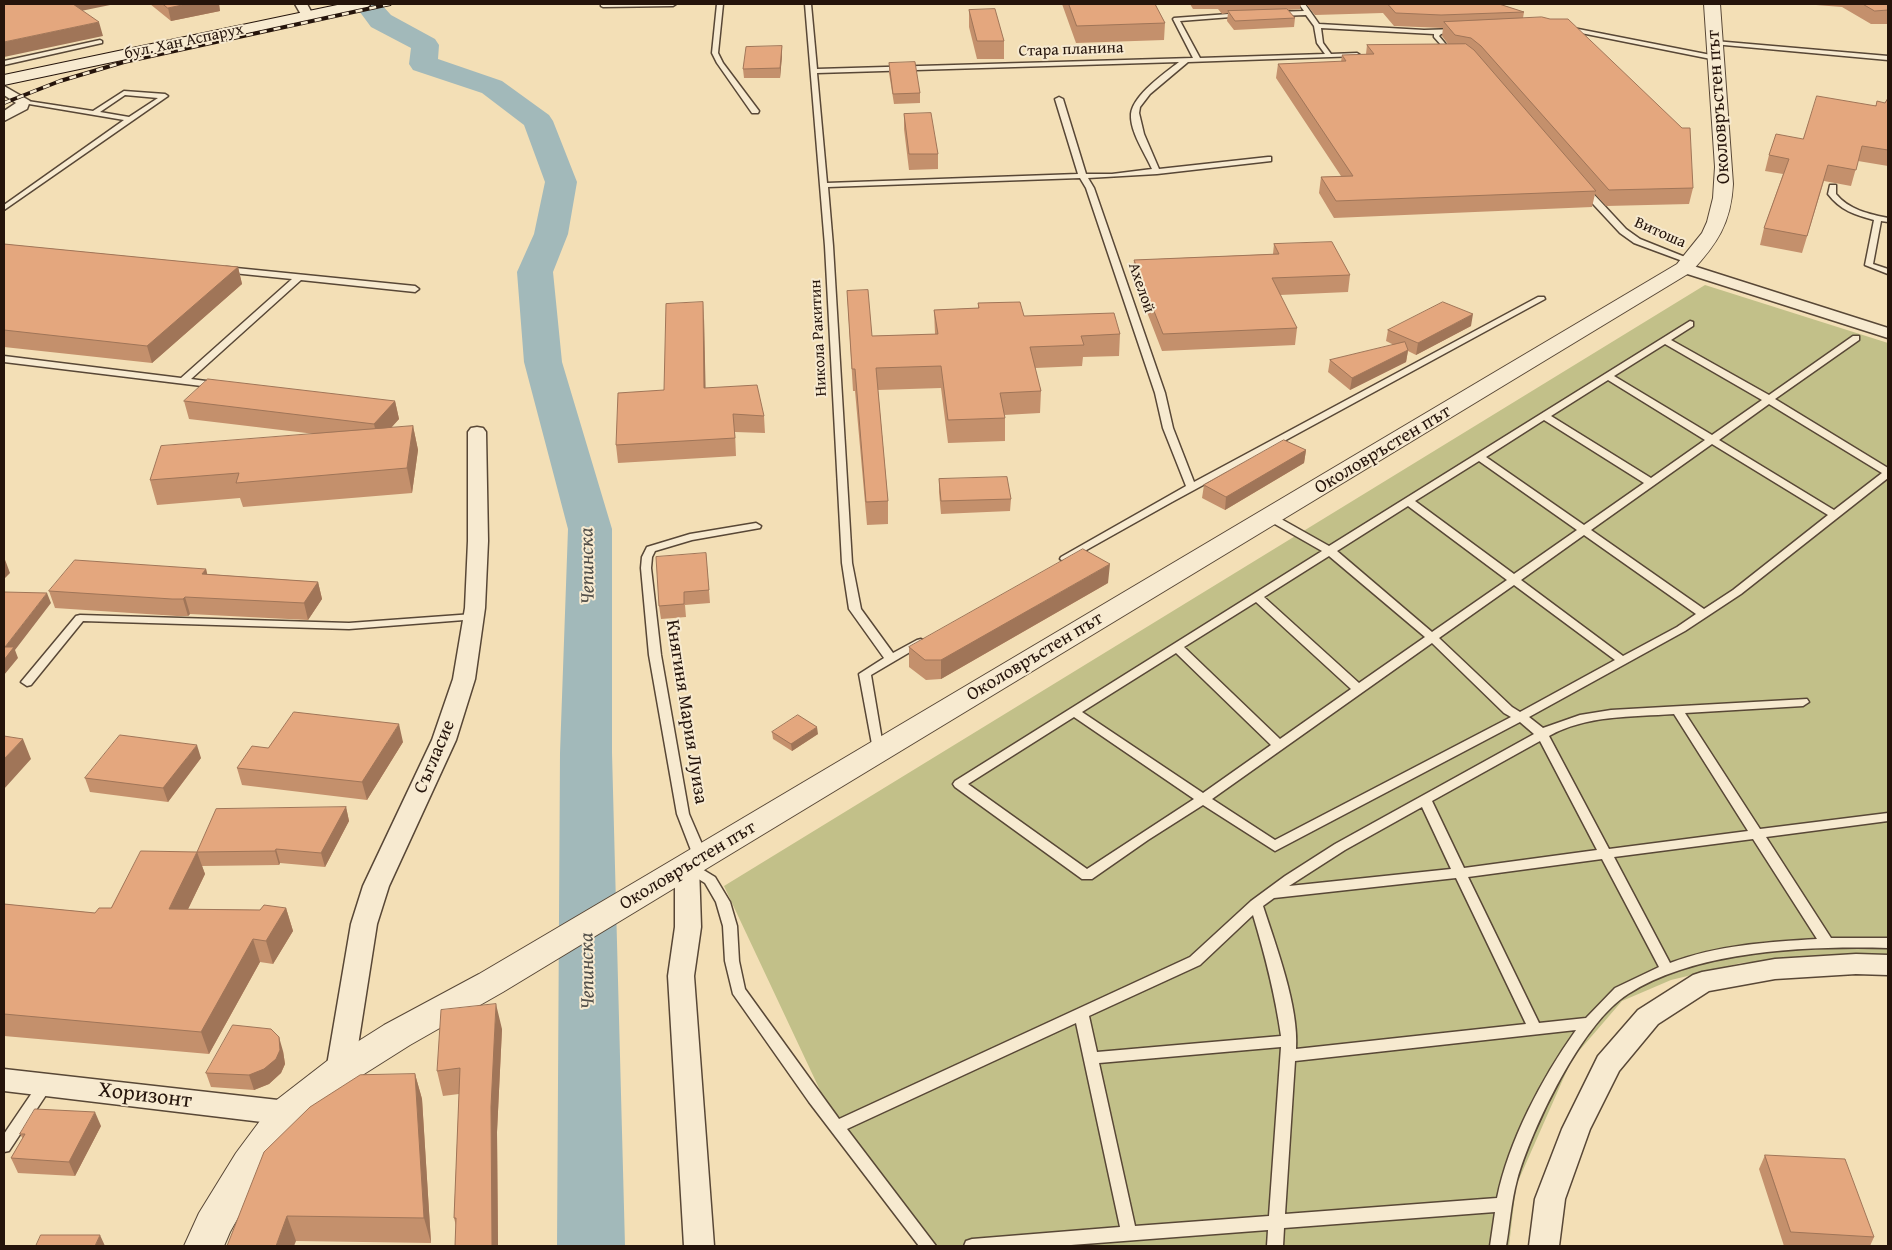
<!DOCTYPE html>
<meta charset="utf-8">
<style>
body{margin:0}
#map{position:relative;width:1892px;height:1250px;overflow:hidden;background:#f3dfb6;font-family:"Gentium Book Plus",serif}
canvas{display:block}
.frame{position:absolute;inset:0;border:5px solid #25140b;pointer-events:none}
</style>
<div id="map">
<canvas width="1892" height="1250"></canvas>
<div class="frame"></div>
</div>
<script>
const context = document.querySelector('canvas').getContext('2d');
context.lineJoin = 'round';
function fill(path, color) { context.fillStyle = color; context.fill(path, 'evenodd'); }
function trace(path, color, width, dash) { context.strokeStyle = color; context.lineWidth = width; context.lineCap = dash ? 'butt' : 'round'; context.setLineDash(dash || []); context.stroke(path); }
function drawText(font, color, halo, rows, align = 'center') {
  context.font = font + ' "Gentium Book Plus",serif'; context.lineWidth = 4; context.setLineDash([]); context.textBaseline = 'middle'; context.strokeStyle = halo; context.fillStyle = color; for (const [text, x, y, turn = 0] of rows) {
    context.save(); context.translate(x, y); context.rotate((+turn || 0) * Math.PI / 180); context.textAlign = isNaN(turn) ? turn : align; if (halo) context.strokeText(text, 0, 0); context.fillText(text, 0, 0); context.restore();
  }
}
fill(new Path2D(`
 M1705 285 1888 343V959L1821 957 1741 963 1671 980 1622 1001 1572 1059 1516 1186 1509 1246H923L834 1120 724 886Z`), '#c2c089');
fill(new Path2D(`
 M354 4H381L391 15 435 39 439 45 438 59 502 81 549 115 553 121 577 182 568 234 553 272 562 362 612 529V753L625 1246H557L560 753 568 529 524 362 517 272 534 234 545 182 524 125 482 93 413 70 409 64 411 48 371 27Z`), '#a2b9ba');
const service = new Path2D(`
 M601 4H676L673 6 603 7 601 6Z
 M717 4H723L718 53 723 63 759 111 758 113H752L717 63 712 53Z
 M805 4H811L817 69 1193 58 1173 19 1174 18 1242 13 1244 14V16L1180 21 1200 58 1325 54 1317 43 1314 26 1306 15 1278 16 1275 14 1278 12 1304 11 1299 4H1305L1319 24 1424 30 1458 29V31L1441 34 1439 36 1453 53 1450 55 1434 37V34L1321 28 1323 43 1331 54 1357 53 1360 55 1359 56 1188 62 1150 94 1140 107 1139 113 1144 134 1159 169 1268 157H1271V161L1157 174 1088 178 1094 188 1165 393 1173 428 1194 482 1538 297H1544L1545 299 1172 502 1065 562 1060 559 1061 557 1186 486 1163 428 1155 393 1086 188 1080 178 828 187 833 246 852 563 861 609 893 653 917 640 921 639 927 642 871 675 884 752 878 756 874 755 859 674 884 658 849 609 842 563 825 246ZM1179 62C1165 73 1133 95 1131 114 1130 132 1145 153 1152 169L1112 174H1086L1063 99 1059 97 1055 99 1078 174 827 183 817 73Z
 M1568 27 1716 56 1719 58 1716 60 1566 30 1565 29Z
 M100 40 102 41V43L4 65V61Z
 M1715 41 1888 56V60L1713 44V42Z
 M124 91 165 94 168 96 4 210V205L124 120 23 103 21 102V100L93 111ZM125 95 158 98 129 117 100 112Z
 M1830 185H1836V194C1849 210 1869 214 1888 218V222L1881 221 1873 264 1888 269V274L1865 265 1874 220C1855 215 1840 210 1828 194Z
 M1581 187H1587L1626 229 1640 239 1695 261 1691 263H1688L1634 243 1620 233 1581 191Z
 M226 267 415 286 419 289 415 292 301 280 191 379 221 383 223 385 218 388 4 362V356L181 378 292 279 223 272 222 270Z
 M1690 321 1693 322V326L1671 340 1769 395 1853 336H1859V340L1775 399 1888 468V478L1741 594 1685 631 1529 717 1543 728 1580 715 1611 710 1807 699 1809 702 1803 706 1685 713 1760 829 1888 813V821L1766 837 1831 938H1888V948C1807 946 1697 950 1628 994 1581 1024 1532 1128 1517 1180 1511 1202 1510 1223 1506 1246H1490L1495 1212 1284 1228 1283 1246H1267L1268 1230 1058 1246H964L966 1241 972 1239 1120 1227 1076 1023 847 1129 936 1246H919L809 1102 733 994 725 961 723 926 716 902 705 883 682 869 680 866 682 863H692L715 877 730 902 737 926 739 961 745 989 839 1119 1190 957 1251 901 1285 876 1335 844 1534 734 1520 722 1275 851 1203 805 1148 840 1092 879H1082L955 787 953 784 955 781 1322 551 1266 519 1265 517 1266 515H1274L1329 546ZM1665 344 1762 400 1712 435 1614 376ZM1608 380 1705 440 1651 478 1551 416ZM1769 404 1882 473 1834 510 1719 440ZM1544 420 1644 483 1584 525 1486 457ZM1712 444 1828 515 1733 590 1704 609 1591 530ZM1479 461 1577 530 1514 574 1415 501ZM1408 506 1507 580 1432 632 1337 551ZM1584 535 1696 614 1677 627 1623 656 1521 580ZM1329 556 1425 637 1359 683 1264 597ZM1514 585 1615 660 1520 712 1512 707 1439 638ZM1256 602 1351 689 1280 739 1184 647ZM1432 643 1504 713 1511 717 1275 840 1212 799ZM1176 653 1271 745 1203 793 1082 712ZM1674 714 1748 831 1609 849 1549 736C1586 715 1632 717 1674 714ZM1074 717 1194 799 1087 869 968 784ZM1540 741 1597 850 1464 868 1432 801ZM1422 807 1451 869 1289 886 1345 850ZM1753 839 1817 939C1767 942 1717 945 1670 963L1614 857ZM1602 859 1659 967 1615 988 1586 1018 1539 1023 1468 877ZM1456 878 1526 1024 1296 1049C1299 1007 1276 946 1263 906L1274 898ZM1253 915C1265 955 1275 994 1281 1036L1097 1052 1089 1016 1200 965ZM1576 1030C1542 1078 1509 1140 1497 1198L1285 1214 1295 1061ZM1281 1047 1269 1216 1135 1226 1099 1063Z
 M756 523 761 526 760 528 692 540 655 551 652 557 651 568 661 655 689 814 708 858 706 861H696L694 858 677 814 649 655 641 568 642 557 647 547 690 534Z
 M473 614 479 617 477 619 349 629 83 621 31 685 27 686 21 682 76 616 80 615 349 623Z
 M45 1079 50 1081 52 1085 50 1089 9 1151 4 1152V1134L40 1081Z`);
const minor = new Path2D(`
 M295 4H307L313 15 311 18H303Z
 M4 86 30 101 27 109 4 121V111L16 103 4 95Z
 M1684 263 1888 328V338L1678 271 1676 268 1678 265Z
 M477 427 483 428 486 432 488 541 485 608 475 679 456 740 389 886 377 924 354 1071 350 1079 340 1082 330 1079 326 1071 351 924 363 886 432 740 453 679 465 608 468 541V432L471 428Z
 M687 857 696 860 699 866 701 927 694 976 714 1246H684L668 976 675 927V866L678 860Z
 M1856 954 1888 955V975L1856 974 1775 979 1709 991 1658 1024 1619 1071 1590 1129 1565 1199 1559 1246H1529L1535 1199 1562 1129 1598 1056 1638 1010 1693 975 1702 972 1775 959Z
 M4 1069 287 1101 297 1105 301 1113 297 1121 287 1125 4 1091Z`);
const tertiary = new Path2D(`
 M1704 4H1720L1733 184C1731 223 1717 244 1691 272L503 992 410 1045 353 1081 300 1124 262 1175 230 1232 224 1246H184L199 1213 236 1153 274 1102 327 1061 384 1025 479 974 647 875 1677 264 1702 233 1707 222 1713 198 1715 167Z`);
const secondary = new Path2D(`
 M342 4H371L368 7 363 9 4 85V75Z`);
trace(service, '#584736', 3);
trace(minor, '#584736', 3);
trace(tertiary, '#584736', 2);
trace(secondary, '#25140b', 2);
fill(service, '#f7ead0');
fill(minor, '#f7ead0');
fill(tertiary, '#f7ead0');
fill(secondary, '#f7ead0');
const rail = new Path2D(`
 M4 103 60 81 124 62 390 4`);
trace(rail, '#25140b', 4);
trace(rail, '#f7ead0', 2.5, [7]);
fill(new Path2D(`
 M150 4H219L220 11 171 21Z
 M1062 4H1155L1165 23 1164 40 1076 43Z
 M1190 4H1301L1300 9 1288 10 1295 18 1294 27 1234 30 1227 21 1228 13 1222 14 1218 9H1193Z
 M1306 4H1499L1524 12 1523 18 1693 188 1689 204 1606 206 1595 194 1592 207 1334 218 1319 193 1321 177 1341 176 1276 78 1278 64 1341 62 1342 55 1366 54 1367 45 1448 44 1442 36 1443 28 1394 26 1383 13 1315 15Z
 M1803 4H1888V24H1871L1842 7Z
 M969 10 1004 41V59H977L969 27Z
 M782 46V56L780 78H744L743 69Z
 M889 63 920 93V103L894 104 889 73Z
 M1888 98V166L1858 161 1851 186 1824 181 1802 253 1760 245 1764 228 1783 174 1765 171 1769 155 1876 105 1885 103Z
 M904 114 938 154V169L909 170 904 129Z
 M4 244 238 267 242 284 152 363 4 347Z
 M1274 244 1350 275 1348 292 1280 295 1297 328 1295 345 1162 351 1133 276 1134 260 1273 254Z
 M847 291 872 336 935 334 934 310 978 308V303L1024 316 1120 334 1119 356 1083 357 1082 366 1035 368 1041 391 1040 413 1004 415 1005 418V441L948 443 941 388 878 390 888 501V524L867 525 855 391H853Z
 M704 318 705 388 764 416 765 433 735 432 736 456 618 463 616 445 664 390Z
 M1471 326 1416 355 1408 351 1406 362 1350 390 1328 372 1330 360 1394 345 1386 341 1388 330Z
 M184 401H395L399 419 391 428 413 426 418 450 412 493 243 507 240 498 157 505 150 480 315 434 189 419Z
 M1306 450 1304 463 1225 510 1202 498 1204 485Z
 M939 479 1011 499 1010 511 941 514 939 492Z
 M706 553 710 603 685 605 686 617 661 619 659 606Z
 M206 569 207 574 318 582 322 599 308 620 190 614 188 616H177L55 608 49 591Z
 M1108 583 941 679 926 680 909 667V647Z
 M772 732 818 734 792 751 773 739Z
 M403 742 367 800 242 785 237 768 268 748Z
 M201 758 168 802 90 792 85 778Z
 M346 807 349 821 325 867 280 863 279 865 202 866 205 874 188 909 260 910 286 908 293 931 273 964 260 962 209 1054 4 1036V904L95 913 111 908 197 852Z
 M502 1029 497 1132 498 1246H455L456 1226 454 1218 459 1094 443 1096 437 1071Z
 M283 1051 285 1064 281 1073 269 1084 254 1090 211 1087 206 1073Z
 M415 1074 422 1099 431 1243 296 1241 227 1246Z
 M101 1126 75 1176 18 1173 11 1158 23 1139 20 1134Z
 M1765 1155 1874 1237 1870 1246H1784L1759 1169Z`), '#c4906c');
fill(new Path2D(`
 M68 4H115L71 13Z
 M187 4H219L220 11 171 21 168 8Z
 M99 22 103 36 4 57V42Z
 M782 46V56L780 78V68Z
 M238 267 242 284 152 363 147 346Z
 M703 302 704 318 706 405 704 388Z
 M1473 314 1471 326 1416 355 1418 343Z
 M1408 350 1406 362 1350 390 1352 378Z
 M395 401 399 419 378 442 374 424Z
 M413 426 418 450 412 493 407 468Z
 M1306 450 1304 463 1225 510 1226 497Z
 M4 557 10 573 4 579Z
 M1110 564 1108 583 941 679V660Z
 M206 569 210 586 202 574Z
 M318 582 322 599 308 620 304 603Z
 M47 593 51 603 15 650 18 658 4 675V660L5 647Z
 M185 597 190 614 188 616 183 599Z
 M399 724 403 742 367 800 362 782Z
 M817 727 818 734 792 751 791 744Z
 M23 739 31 759 4 789V759Z
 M197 745 201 758 168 802 163 788Z
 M346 807 349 821 325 867 321 853Z
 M276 849 280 863 279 865 275 851Z
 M197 852 205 874 177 932 169 909Z
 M286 908 293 931 273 964 266 941Z
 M253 939 260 962 209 1054 201 1032Z
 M496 1004 502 1029 497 1132 498 1246H492L491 1107Z
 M279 1037 283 1051 285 1064 281 1073 269 1084 254 1090 249 1075Z
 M415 1074 422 1099 431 1243 424 1218Z
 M95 1112 101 1126 75 1176 69 1162Z
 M287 1216 296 1241 294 1246H276Z
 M100 1235 105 1246H95Z`), '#a07558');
const building = new Path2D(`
 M4 4H73L99 22 4 42Z
 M163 4H187L168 8Z
 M1069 4H1155L1165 23 1077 26Z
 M1388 4H1499L1524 12 1441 15 1396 13Z
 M1863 4H1888V10L1875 11Z
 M995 9 1004 41H977L969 10Z
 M1287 9 1295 18 1235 21 1228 11Z
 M1542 17 1550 19H1568L1682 128H1690L1693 188 1609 190 1481 46 1471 38 1455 35 1444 22Z
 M1466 44 1474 50 1596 191 1336 201 1321 177 1353 176 1278 64 1346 61 1342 55 1374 54 1367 45Z
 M782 46 780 68 743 69 746 47Z
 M915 62 920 93 893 94 889 63Z
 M1817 96 1876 106 1877 101 1885 103 1888 98V150L1862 146 1856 170 1828 165 1807 236 1764 228 1789 159 1769 155 1776 134 1803 139Z
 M931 113 938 154H909L904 114Z
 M1332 242 1350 275 1272 278 1297 328 1163 334 1134 260 1279 254 1274 244Z
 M4 244 238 267 147 346 4 330Z
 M868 290 872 336 938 334 934 310 979 308 978 303 1020 302 1024 316 1114 313 1120 334 1081 336 1084 345 1030 347 1041 391 1000 393 1005 418 948 420 941 366 876 368 888 501 866 502 855 369H852L847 291Z
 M703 302 704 388 757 385 764 416 733 414 735 438 616 445 618 393 664 390 666 304Z
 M1443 302 1473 314 1418 343 1388 330Z
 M1405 342 1408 350 1352 378 1330 360Z
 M208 379 395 401 374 424 184 401Z
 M413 426 407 468 236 483 239 473 150 480 161 446Z
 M1284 440 1306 450 1226 497 1204 485Z
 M1007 477 1011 499 941 501 939 479Z
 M1083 549 1110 564 941 660H925L909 647Z
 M706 553 709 590 684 592V604L659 606 656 557Z
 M75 560 206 569 202 574 318 582 304 603 185 597 183 599H172L49 591Z
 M4 592 47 593 5 647H14L4 660Z
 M294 712 399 724 362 782 237 768 252 746 268 748Z
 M798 715 817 727 791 744 772 732Z
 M120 735 197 745 163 788 85 778Z
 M4 736 23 739 4 759Z
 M346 807 321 853 276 849 275 851 197 852 216 809Z
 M141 851 197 852 169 909 260 910 264 905 286 908 266 941 253 939 201 1032 4 1014V904L95 913 99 908H111Z
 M496 1004 491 1107 492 1246H455L456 1218H454L460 1068 437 1071 441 1010Z
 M233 1025 271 1029 279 1037 280 1050 276 1059 264 1069 249 1075 206 1073Z
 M415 1074 424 1218 287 1216 276 1246H227L264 1152 310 1107 360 1075Z
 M35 1109 95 1112 69 1162 11 1158 25 1134H20Z
 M1765 1155 1845 1159 1874 1237 1791 1232Z
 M41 1235H100L95 1246H36Z`);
fill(building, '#e4a77e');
trace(building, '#a07558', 1);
drawText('16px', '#25140b', '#f7ead0', [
 ["бул. Хан Аспарух",184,42,-12],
 ["Стара планина",1071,50,-2],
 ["Витоша",1660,233,24],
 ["Ахелой",1141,288,71],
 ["Никола Ракитин",819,338,-93]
]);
drawText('19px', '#25140b', '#f7ead0', [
 ["Околовръстен път",1719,107,-94],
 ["Околовръстен път",1383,450,-31],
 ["Околовръстен път",1035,657,-31],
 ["Княгиня Мария Луиза",686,712,81],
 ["Съгласие",435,757,-67],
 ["Околовръстен път",688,866,-31]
]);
drawText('italic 20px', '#514e48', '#f7ead0', [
 ["Чепинска",588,566,-91],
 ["Чепинска",588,971,-91]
]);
drawText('22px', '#25140b', '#f7ead0', [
 ["Хоризонт",145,1096,7]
]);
</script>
